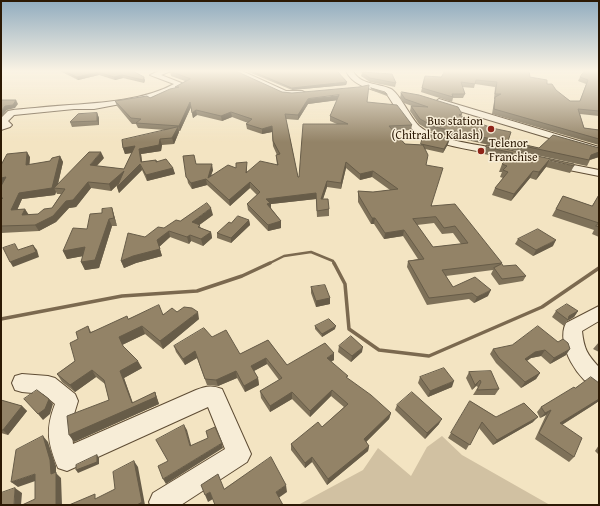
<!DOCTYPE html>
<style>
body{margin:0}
#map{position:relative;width:600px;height:506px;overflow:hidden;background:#f3e4c2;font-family:"Gentium Book Plus",serif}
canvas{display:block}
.frame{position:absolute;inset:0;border:2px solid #2c1904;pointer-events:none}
</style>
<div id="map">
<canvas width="600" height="506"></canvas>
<div class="frame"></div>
</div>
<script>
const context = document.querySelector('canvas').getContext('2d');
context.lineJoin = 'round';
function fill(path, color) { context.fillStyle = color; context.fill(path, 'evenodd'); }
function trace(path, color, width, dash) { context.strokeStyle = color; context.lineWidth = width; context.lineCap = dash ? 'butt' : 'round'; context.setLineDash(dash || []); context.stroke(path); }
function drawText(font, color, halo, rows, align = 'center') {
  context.font = font + ' "Gentium Book Plus",serif'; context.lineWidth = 3; context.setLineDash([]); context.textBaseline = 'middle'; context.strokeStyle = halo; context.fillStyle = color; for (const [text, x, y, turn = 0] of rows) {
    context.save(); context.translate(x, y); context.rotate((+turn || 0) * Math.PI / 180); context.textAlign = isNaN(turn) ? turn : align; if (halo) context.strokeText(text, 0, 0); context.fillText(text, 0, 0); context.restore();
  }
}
fill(new Path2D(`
 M442 436 462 455 550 505H298L363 470 378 448 411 476 427 447Z`), '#d1c1a2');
trace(new Path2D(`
 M268 264 284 256 311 252 333 261 334 264`), '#7b694f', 2.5);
trace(new Path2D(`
 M334 263 345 284 349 329 379 350 429 356 542 307 599 268
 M1 319 122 296 197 291 242 276 270 263`), '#7b694f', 3.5);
const minor = new Path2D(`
 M159 71H171L161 75 184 84 165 96 131 102 94 109H74L14 115 8 121 12 125 10 127 1 130V118L8 111C17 109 26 109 35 108 78 103 136 105 174 84L150 75Z
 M202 71H242L286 91H302L306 93C292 106 255 80 239 75 229 72 216 74 205 73Z
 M346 71H353C360 85 378 83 391 89 399 93 411 118 419 126 436 141 485 145 508 151L509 153 504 156C480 151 430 145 413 130 402 121 394 104 386 93 371 89 353 86 346 71Z
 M439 99 599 147V153L436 104 435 102Z
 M553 161 599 170V176L549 166 547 164Z
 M599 306V321L582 331C584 349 587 354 599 367V390C579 383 555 344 566 323Z
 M22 374 48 376 55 378 75 394 78 401 71 424 73 444 196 390C206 386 212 385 222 389L251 454 247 462 181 505H150L149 502 153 493 225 449 208 407 67 471 58 468C48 443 45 430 55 404L43 394 22 392 15 390 12 383 15 376Z`);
trace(minor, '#5e4c34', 2);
fill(minor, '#f7edd7');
fill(new Path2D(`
 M60 71H133L145 80 144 83 123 78 115 80 99 75 78 80Z
 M170 71 282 92 367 102 412 125 411 130 393 131 405 144 421 145 424 133 449 140 448 144 443 153 425 149 426 165 432 206 502 263 501 265 503 266 526 276 523 281 499 285 491 274 493 270 446 276 453 287 488 296 474 303 469 299 427 305 407 267 408 261 418 259 403 236 384 239 374 224H371L358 202V191L373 192 390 190 372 177 360 180 346 168 341 189 327 187 323 199 329 209V216L317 217 316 199 271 204V208L281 221V228L268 231 248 210 247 204 257 195 250 188 230 206 207 185 192 189 188 183 183 156 196 164 213 170 211 175 236 168H247V172L277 165 276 155H277L273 146 272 132 262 134 247 129 246 124 248 123 232 117 222 121 197 115 193 118 191 107 180 131H179V132L174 144 162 145 161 151 141 154 142 162 156 160 157 161 173 168 175 174 147 181 142 170 119 193 117 187 118 184 111 191 91 188 76 207 69 208 56 222 39 231 1 233V186L2 185H1V165L30 157 29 165 50 161 60 156 63 162 58 184 104 158 97 166 124 169 132 153 125 154 123 148 165 130 138 128 136 124H132L117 106 115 101 150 98 175 88V87L185 81 171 76ZM337 100 330 116V121L337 124 299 177H298L286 119 298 120 308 104ZM56 192 57 194H61L52 208 38 214 28 215 25 209 17 210 22 199 55 195ZM434 223 442 234 453 233 461 244 433 247 417 225Z
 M246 71H340L337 72 347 82 346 85 292 90Z
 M599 71V116L580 114 584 128 599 130V145L492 114 494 102 495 99H494L495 87 475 84 474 88 462 87 465 94 463 98H453L452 102 421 92 422 88 441 77H530L547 84 570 101H580L586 84 578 81 580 77Z
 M362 72 396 83 395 87 370 82 361 76Z
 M371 88 387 94V96L371 90Z
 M401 93 462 114 461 116 508 141 539 148H599V157L590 160 587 166 434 133 419 124 410 111 411 106H412L404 103 400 98Z
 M97 113 99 118V125L72 127 70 122Z
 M486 147 574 166 570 173 546 167 536 180 530 178 511 201 492 195 495 188 503 178 500 177 502 172H499L502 164 507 159 484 154Z
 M599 195V237L592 234 594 230 552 216 563 196 592 206Z
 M112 208 114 215 117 226H112L99 268 85 270 81 262 83 256 67 259 63 251 87 229 102 213Z
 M213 215 199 225 201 228 211 232 212 238 203 246 191 241 189 244 170 237 159 247 162 256 136 263 124 268 121 261 145 237 180 221Z
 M249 220 250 225 231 243 217 238V233L231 223Z
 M518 239 553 246 533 256 515 244Z
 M311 287 330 298V304L316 307 311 293Z
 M556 311H578L574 317 567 321 564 326 552 317Z
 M177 312 199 319 163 349 145 334 122 345 124 347 142 368 124 378 133 403 155 392 159 404 74 442 109 400 105 384 96 377 75 392 62 382 57 374 75 361 78 339 88 326 91 332 128 319Z
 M315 326 335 329 322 337 315 329Z
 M212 337 240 354 268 340 287 365 334 360 331 362 347 378 391 413 389 419 366 442 369 446 368 451 327 485 312 462 305 468 291 450V444L322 427 344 407 331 396 310 417 292 399 270 412 261 398 260 391 279 380 267 364 254 371 258 378 259 385 245 392 237 378 218 386 207 385 197 358 185 365 176 352 174 346Z
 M558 342 566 355 550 364 541 356 531 358 527 361 540 373 536 379 521 388 496 363 490 354 493 349Z
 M599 342V352L593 349Z
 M339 346 362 352 351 362 338 352Z
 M469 372 499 389 495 395H473L478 387 476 386 472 390 466 378Z
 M420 377 452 387 428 397 418 383Z
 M599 383V401L590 407 562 425 574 457 569 462 535 439 546 415 540 418 537 412 541 407 575 388Z
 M1 400 22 406 27 411 8 435 1 433Z
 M470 401 496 417 533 422 493 445 479 428 466 450 448 438Z
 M397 405 439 424 425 439 395 410Z
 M599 445V455L595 451Z`), '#7e7159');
fill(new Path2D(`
 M98 72 99 75 78 80 77 77Z
 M122 75 123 78 115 80 114 77Z
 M144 77 145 80 144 83 143 80Z
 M347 82 346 85 292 90V88Z
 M339 95V100L308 104 298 120V115L308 99Z
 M16 100 18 104 15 108 7 110 1 117V111L5 106Z
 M190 102 191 107 180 131 179 126Z
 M196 110 197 115 193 118 192 113Z
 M231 112 232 117 222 121 221 116Z
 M97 113 99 118V125L97 121Z
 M272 126V132L262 134V129Z
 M178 127 179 132 174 144 172 138Z
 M160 139 162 145 161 151 141 154 143 168 141 162 139 149Z
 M449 140 448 144 443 153 444 149Z
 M135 146 136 152 125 154 123 148Z
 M27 152 30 157 29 171 26 165Z
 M101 152 104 158 92 170 90 165Z
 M599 152V157L589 160 591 155Z
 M60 156 63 162 57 188H54L56 192 55 195 22 199 14 217 11 210 19 193Z
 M549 160 546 167 536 180 539 172Z
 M346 162V168L341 189V183Z
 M140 164 142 170 119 193 117 187Z
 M212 164 213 170 209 182 208 178Z
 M173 168 175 174 147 181 146 175Z
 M124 171 126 177 111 191 109 184Z
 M373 171 372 177 360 180V174Z
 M533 171 530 178 511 201 514 194Z
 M6 177 10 183 1 185V178Z
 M206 179 207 185 192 189 191 183Z
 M327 181V187L321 205V199Z
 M88 182 91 188 76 207 69 208 56 222 39 231 35 225 66 201Z
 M250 182V188L230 206 229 200Z
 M316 193V199L271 204V209L268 210 266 199Z
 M112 208 114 215 117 226 114 218Z
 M211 208 213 215 194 229 192 222Z
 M25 209 29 215H22Z
 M372 218H375L374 224H371Z
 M109 219 112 226 99 268 85 270 81 262Z
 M249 220 250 225 231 243V238Z
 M281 221V228L268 231V225Z
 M404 230 403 236 384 239 385 233Z
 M169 231 170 237 159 247 157 240Z
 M211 232 212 238 203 246 201 239Z
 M190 235 191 241 189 244 187 237Z
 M556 240 553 246 533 256 536 250Z
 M33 245 37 250 39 257 13 267 10 262Z
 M85 247 89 255 67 259 63 251Z
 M160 249 162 256 136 263 124 268 121 261 133 256Z
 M491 290 488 296 474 303 477 297Z
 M330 298V304L316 307V301Z
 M578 311 574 317 567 321 569 316Z
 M198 312 199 319 163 349 160 341Z
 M142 326 145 334 122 345 126 354 119 337Z
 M336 326 335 329 322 337V334Z
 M363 347 362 352 351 362 352 356Z
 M570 349 566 355 550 364 554 358Z
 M545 350 541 356 531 358 521 364 525 359 535 352Z
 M195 351 197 358 185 365 183 359Z
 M334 353V360L326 364 327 358Z
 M266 358 267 364 252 372 251 366Z
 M138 361 142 368 124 378 134 407 155 392 159 404 74 442 69 435 132 403 120 371Z
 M92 370 96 377 75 392 70 385Z
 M236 371 237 378 218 386 216 380Z
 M540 373 536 379 521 388 525 382Z
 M258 378 259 385 245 392 244 386Z
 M480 380 476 386 472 390 475 385Z
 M454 381 452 387 428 397 430 391Z
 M332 390 331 396 310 417V411Z
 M292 392V399L270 412V406Z
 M49 399 53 404 50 414 43 420 38 414Z
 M599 399V401L590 407 555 429 560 423Z
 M22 406 27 411 8 435 3 430Z
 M551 410 546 415 540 418 545 413Z
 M391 413 389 419 363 445 364 439Z
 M538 417 533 422 493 445 497 440Z
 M442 419 439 424 425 439 427 433Z
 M184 425 187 430 193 452 190 446Z
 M43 436 48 442 56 466V473L61 478 62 505H56Z
 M222 443 223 448 166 484 163 479Z
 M369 446 368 451 327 485 328 479Z
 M97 455 99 458V464L78 473 76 470Z
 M312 457V462L305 468V463Z
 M134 461 138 467 145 505H137Z
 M35 474 41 479 18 487 11 482Z
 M286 485 287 492 277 499 276 492Z
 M15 488 22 493 21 505H14Z
 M210 492 213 499 208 502 205 495Z`), '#675c48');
const building = new Path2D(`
 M65 71H133L144 77 143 80 122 75 114 77 98 72 77 77Z
 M170 71H224L238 72 282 92 292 93 359 87 369 85 367 102 397 105 412 125 389 126 405 144 423 145 428 155 426 165 443 168 431 206 455 204 502 263 442 270 453 287 475 277 491 290 477 297 472 293 429 298 408 261 424 259 404 230 385 233 375 218H372L359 196 358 191 373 192 398 189 373 171 360 174 346 162 341 183 327 181 321 199H328L329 209 317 211 316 193 266 199 270 203 267 204 281 221 268 225 247 204 260 192 250 182 229 200 206 179 191 183 186 177 183 156 194 155 196 164H212L208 178 228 165 236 168V163L247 162 246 173 260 161 278 165 276 155 280 154 273 141 272 126 262 129 246 124 252 119 231 112 221 116 196 110 192 113 190 102 179 126 136 123 141 119 131 118 115 101 147 96 150 98 170 89 179 87H175L190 79ZM339 95 330 116 348 124H303L299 177H298L285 114 298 115 308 99ZM436 217 444 228 455 226 468 243 433 247 413 219Z
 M252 71H337L347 82 292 88Z
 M445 71H529L530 77 547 80V84H552L556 90 570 101H580L588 80 580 77 584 71H599V111L578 109 584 128 599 130V139L494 109 495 97 501 94H495L497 82 476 80 475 84 461 82 465 94H452L453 97 422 88 425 76 441 77Z
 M362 72 392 74 396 83 370 78Z
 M371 88 385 92 387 94Z
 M402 92 419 95 458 107 462 114 459 115 492 128 511 132 508 141 539 148 553 135 599 148V152L591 155 589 160 435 127 420 119 411 106 428 107 405 99 401 93Z
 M1 100H16L13 105 5 106 1 111Z
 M97 113V121L70 122 78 114Z
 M178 127 172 138 160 139 159 145 139 149 141 162 156 160V162L166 159 173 168 146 175 140 164 117 187 124 171 109 184 88 182 73 200 66 201 53 216 35 225 1 226V200L3 198H1V186L6 177 1 178V165L7 154 27 152 26 165 50 161 52 158 60 156 52 188 19 193 11 210 25 209 22 215 38 214 44 209 52 208 65 189 54 188 89 152H101L90 165 124 169 135 146 123 148 122 140Z
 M424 133 449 140 444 149 421 144Z
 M487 145 574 164V166L549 160 539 172 533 171 514 194 495 188 508 172 503 170 507 166 502 164 513 153 486 147Z
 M599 195V223L556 209 563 196 592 206Z
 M207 203 211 208 192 222 200 225 198 227 211 232 201 239 190 235 187 237 169 231 157 240 160 249 133 256 121 261 128 233 145 237 158 227 164 228 176 220 180 221Z
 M112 208 114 218 109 219 95 260 81 262 85 247 63 251 73 228 87 229 90 214 102 213V209Z
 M238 216 249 220 231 238 217 233 229 222 231 223Z
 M599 223V227L596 226Z
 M538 229 556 240 536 250 518 239Z
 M15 244 18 250 33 245 36 252 10 262 3 248Z
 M502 264 503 266 516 265 526 276 502 279 494 268Z
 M325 285 330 298 316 301 311 287Z
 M567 304 578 311 569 316 568 320 556 311Z
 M159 305 163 315 172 308 177 312 184 307 192 308 198 312 160 341 142 326 119 337 123 346 138 361 120 371 132 403 155 392 156 397 69 435 67 416 109 400 104 380 92 370 70 385 57 374 75 361 70 343 78 339 76 332 88 326 90 333 127 316 128 319Z
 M329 319 336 326 322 334 315 326Z
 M538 326 558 342 563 339 568 343 570 349 554 358 545 350 535 352 525 359 540 373 525 382 499 358 493 349 512 345Z
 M204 328 212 337 226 330 240 354 268 340 287 365 325 343 334 353 327 358 348 376 346 377 371 395 391 413 364 439 369 446 328 479 312 457 305 463 291 444 318 422 322 427 348 404 332 390 310 411 292 392 270 406 260 391 282 378 266 358 251 366 258 378 244 386 236 371 216 380 205 379 195 351 183 359 174 346Z
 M351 336 363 347 352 356 339 346Z
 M444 368 454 381 430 391 420 377Z
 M491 371 499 389 477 390 481 382 480 380 475 385 469 372Z
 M591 377 599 383V399L560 423 582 438 574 457 539 433 551 410 545 413 541 407 574 387 575 388Z
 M37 390 49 399 45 409 38 414 24 399Z
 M412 392 442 419 427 433 397 405Z
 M1 400 22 406 3 430H1Z
 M470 401 496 417 524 403 538 417 497 440 482 422 470 445 451 433Z
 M184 425 190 446 208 438 206 431 215 427 222 443 163 479 158 466 168 461 156 440Z
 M43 436 50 460 51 474 56 472V505H22L35 499V474L11 482 16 450Z
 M97 455V462L76 470V465Z
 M271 457 286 485 276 492 283 505H215L210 492 205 495 201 485 218 474 224 489Z
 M134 461 142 502 137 505H69L95 494V499L115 489 113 472Z
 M15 488 14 505H1V493Z`);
fill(building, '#938367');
trace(building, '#675c48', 1);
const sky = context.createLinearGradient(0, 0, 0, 142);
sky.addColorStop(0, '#91acbf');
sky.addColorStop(0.5, '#faf3e4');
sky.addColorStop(1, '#faf3e400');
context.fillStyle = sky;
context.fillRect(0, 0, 600, 142);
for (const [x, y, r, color] of [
 [491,129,4,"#8f2418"],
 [481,151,4,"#8f2418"]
]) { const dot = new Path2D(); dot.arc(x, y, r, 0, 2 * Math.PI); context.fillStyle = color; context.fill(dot); trace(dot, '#f7edd7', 1.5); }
drawText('12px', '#2c1904', '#f7edd7', [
 ["Bus station",483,122],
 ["(Chitral to Kalash)",483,136],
 ["Telenor",489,144,"left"],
 ["Franchise",489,158,"left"]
], 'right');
</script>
